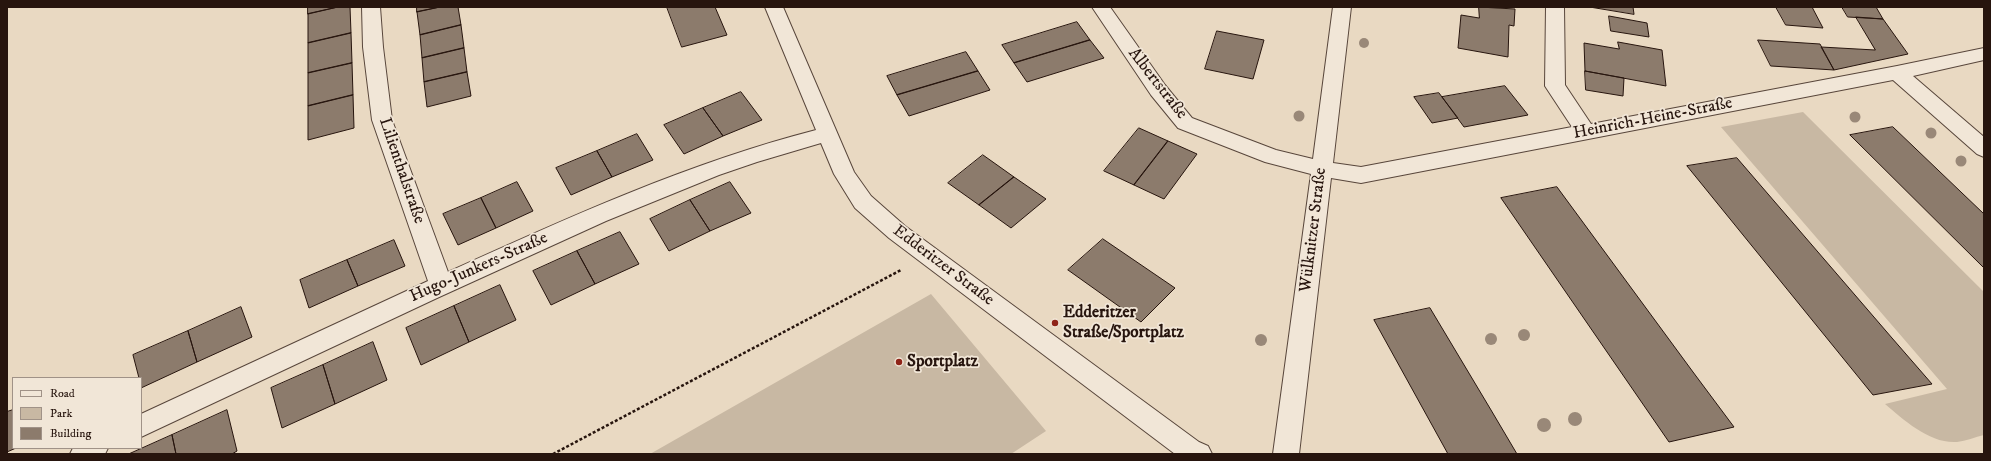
<!DOCTYPE html>
<meta charset="utf-8">
<style>
body{margin:0}
#map{position:relative;width:1991px;height:461px;overflow:hidden;background:#e9d9c2;font-family:"IM FELL DW Pica",serif}
canvas{display:block}
.frame{position:absolute;inset:0;border:8px solid #27150e;pointer-events:none}
.legend{position:absolute;left:12px;top:377px;width:130px;height:72px;box-sizing:border-box;background:#f1e6d7;border:1px solid #a09287;margin:0;padding:5px 7px;list-style:none;font-size:12px;color:#27150e}
.legend li{display:flex;align-items:center;gap:8px;height:20px}
.legend b{width:20px;border:1px solid #a09287}
</style>
<div id="map">
<canvas width="1991" height="461"></canvas>
<div class="frame"></div>
<ul class="legend">
<li><b style="height:5px;background:#f1e6d7"></b>Road</li>
<li><b style="height:11px;background:#c8b8a3"></b>Park</li>
<li><b style="height:11px;background:#8c7b6c"></b>Building</li>
</ul>
</div>
<script>
const context = document.querySelector('canvas').getContext('2d');
context.lineJoin = 'round';
function fill(path, color) { context.fillStyle = color; context.fill(path, 'evenodd'); }
function trace(path, color, width, dash) { context.strokeStyle = color; context.lineWidth = width; context.lineCap = dash ? 'butt' : 'round'; context.setLineDash(dash || []); context.stroke(path); }
function drawText(font, color, halo, rows, align = 'center') {
  context.font = font + ' "IM FELL DW Pica",serif'; context.lineWidth = 3.5; context.setLineDash([]); context.textBaseline = 'middle'; context.strokeStyle = halo; context.fillStyle = color; for (const [text, x, y, turn = 0] of rows) {
    context.save(); context.translate(x, y); context.rotate((+turn || 0) * Math.PI / 180); context.textAlign = isNaN(turn) ? turn : align; if (halo) context.strokeText(text, 0, 0); context.fillText(text, 0, 0); context.restore();
  }
}
fill(new Path2D(`
 M1803 112 1984 292V435C1975 437 1966 441 1957 442 1930 444 1904 420 1885 404L1947 389 1721 127Z
 M931 294 1046 431 1011 454H650Z`), '#c8b8a3');
const building = new Path2D(`
 M308 7H338L308 14Z
 M338 7H350L351 33 308 43V14Z
 M417 7H440L417 12Z
 M440 7H458L461 25 420 35 417 12Z
 M667 7H715L727 35 682 47Z
 M1479 7 1515 9 1514 26 1509 25 1508 57 1458 48 1461 15 1479 18Z
 M1590 7H1633L1634 14Z
 M1776 7H1812L1823 28 1786 25Z
 M1842 7H1876L1883 19 1848 17Z
 M1609 16 1647 23 1649 37 1611 31Z
 M1856 17 1883 19 1908 54 1834 70 1821 47 1875 50Z
 M1077 22 1090 40 1014 63 1002 45Z
 M461 25 464 48 422 58 420 35Z
 M1217 31 1264 40 1253 79 1205 69Z
 M351 33 352 63 308 73V43Z
 M1090 40 1104 58 1027 82 1014 63Z
 M1758 40 1820 44 1834 70 1771 66Z
 M1618 42 1662 50 1666 86 1585 71 1584 43 1619 49Z
 M464 48 467 72 424 82 422 58Z
 M966 52 978 71 897 95 887 76Z
 M352 63 353 95 308 106V73Z
 M978 71 990 90 909 116 897 95Z
 M1585 71 1624 78 1623 96 1586 90Z
 M467 72 471 96 427 107 424 82Z
 M1505 86 1528 115 1464 127 1442 97Z
 M741 92 762 120 723 136 703 108Z
 M1439 93 1442 97 1458 118 1432 123 1414 97Z
 M353 95 354 128 308 140V106Z
 M703 108 723 136 684 154 664 125Z
 M1893 127 1984 214V268L1850 135Z
 M1139 128 1168 141 1134 185 1104 171Z
 M637 134 653 160 612 177 597 151Z
 M1168 141 1197 154 1164 199 1134 185Z
 M597 151 612 177 571 195 556 168Z
 M983 155 1014 177 979 205 948 183Z
 M1737 158 1892 338 1932 384 1873 395 1687 166Z
 M1014 177 1046 199 1011 228 979 205Z
 M517 182 533 211 496 228 481 198Z
 M730 182 751 213 710 231 690 200Z
 M1557 187 1693 372 1734 427 1669 442 1501 198Z
 M481 198 496 228 458 245 443 214Z
 M690 200 710 231 669 251 650 219Z
 M620 232 639 264 595 284 577 251Z
 M1103 239 1175 288 1141 322 1068 270Z
 M394 240 405 266 358 286 347 260Z
 M577 251 595 284 551 305 533 271Z
 M347 260 358 286 309 308 300 280Z
 M500 285 516 320 469 342 454 306Z
 M454 306 469 342 421 365 406 328Z
 M241 307 252 337 197 362 188 331Z
 M1430 308 1491 410 1517 454H1448L1374 320Z
 M188 331 197 362 141 388V378H139L133 355Z
 M373 342 387 380 335 404 323 365Z
 M323 365 335 404 282 428 271 388Z
 M13 410V448H16L7 452V412Z
 M227 410 237 451 232 454H176L172 435Z
 M172 435 176 454H129Z`);
fill(building, '#8c7b6c');
trace(building, '#27150e', 1);
const minor = new Path2D(`
 M362 7H380L383 47 392 120 448 272C567 218 688 163 816 130L765 7H783L854 172 871 196 905 226 1199 442 1208 446 1212 454H1175L889 238 855 208 834 174 821 143 757 162 719 175 606 221 437 298 141 437V414L428 281 372 120 363 47Z
 M1092 7H1110L1165 85 1192 118 1276 150 1313 159 1333 7H1351L1333 163 1361 167 1572 127 1545 86 1546 7H1564L1565 85 1591 124 1897 66 1984 48V60L1913 76 1984 137V157L1977 154 1893 80 1361 183 1331 178 1299 454H1273L1311 174 1265 162 1178 128 1151 95Z
 M73 448H108L105 454H70Z`);
trace(minor, '#58463b', 2);
trace(new Path2D(`
 M553 454 901 270`), '#27150e', 2.5, [3, 2]);
fill(minor, '#f1e6d7');
context.fillStyle = '#998878';
for (const [x, y, r] of [
 [1364,43,5],
 [1299,116,5.5],
 [1855,117,5.5],
 [1931,133,5.5],
 [1961,161,5.5],
 [1524,335,6],
 [1491,339,6],
 [1261,340,6],
 [1575,419,7],
 [1544,425,7]
]) { context.beginPath(); context.arc(x, y, r, 0, 2 * Math.PI); context.fill(); }
for (const [x, y, r, color] of [
 [1055,323,4,"#8f2418"],
 [899,362,4,"#8f2418"]
]) { const dot = new Path2D(); dot.arc(x, y, r, 0, 2 * Math.PI); context.fillStyle = color; context.fill(dot); trace(dot, '#f1e6d7', 1.5); }
drawText('17px', '#27150e', '#f1e6d7', [
 ["Albertstraße",1157,84,52],
 ["Heinrich-Heine-Straße",1653,119,-11],
 ["Lilienthalstraße",401,171,71],
 ["Wülknitzer Straße",1314,230,-83],
 ["Edderitzer Straße",943,266,37],
 ["Hugo-Junkers-Straße",479,268,-24]
]);
drawText('bold 17px', '#27150e', '#f1e6d7', [
 ["Edderitzer",1063,313],
 ["Straße/Sportplatz",1063,333],
 ["Sportplatz",907,362]
], 'left');
</script>
